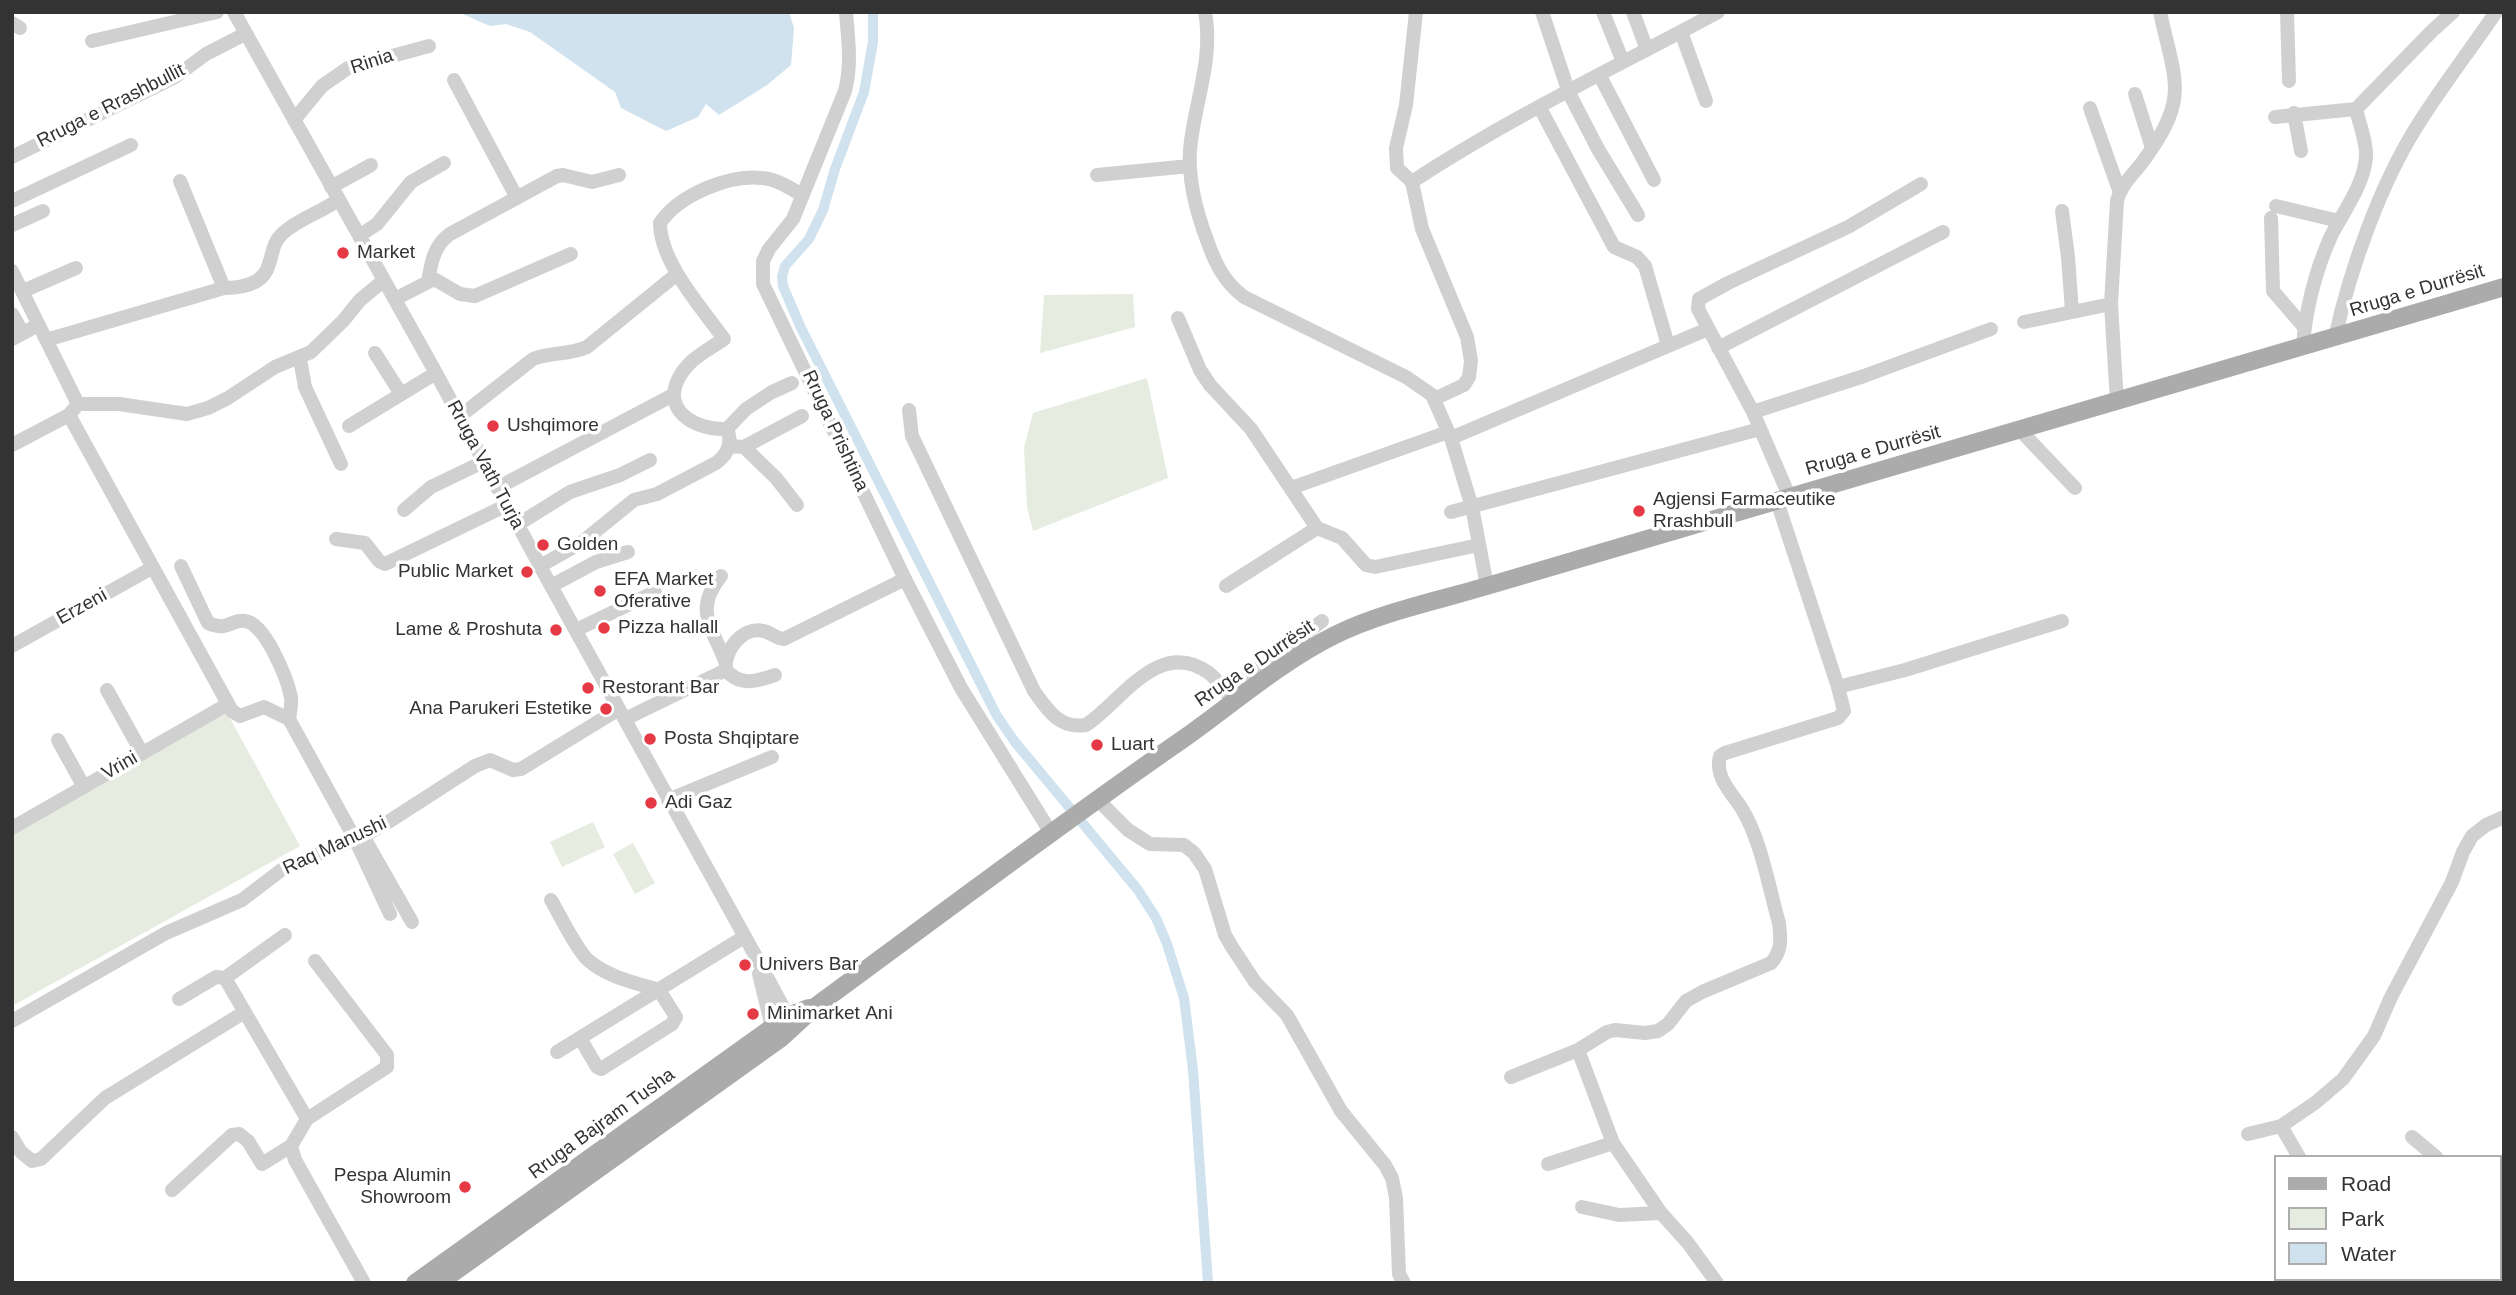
<!DOCTYPE html>
<meta charset="utf-8">
<style>
body{margin:0}
#map{position:relative;width:2516px;height:1295px;overflow:hidden;background:#fff;font-family:Helvetica,sans-serif}
canvas{display:block}
.frame{position:absolute;inset:0;border:14px solid #333;pointer-events:none}
.legend{position:absolute;left:2274px;top:1155px;width:228px;height:126px;box-sizing:border-box;background:#fff;border:2px solid #adadad;margin:0;padding:9px 12px;list-style:none;font-size:21px;color:#333}
.legend li{display:flex;align-items:center;gap:14px;height:35px}
.legend b{width:35px;border:2px solid #adadad}
</style>
<div id="map">
<canvas width="2516" height="1295"></canvas>
<div class="frame"></div>
<ul class="legend">
<li><b style="height:9px;background:#ababab"></b>Road</li>
<li><b style="height:19px;background:#e6ecdf"></b>Park</li>
<li><b style="height:19px;background:#cfe2ee"></b>Water</li>
</ul>
</div>
<script>
const context = document.querySelector('canvas').getContext('2d');
context.lineJoin = 'round';
function fill(path, color) { context.fillStyle = color; context.fill(path, 'evenodd'); }
function trace(path, color, width, dash) { context.strokeStyle = color; context.lineWidth = width; context.lineCap = dash ? 'butt' : 'round'; context.setLineDash(dash || []); context.stroke(path); }
function drawText(font, color, halo, rows, align = 'center') {
  context.font = font + ' Helvetica,sans-serif'; context.lineWidth = 7; context.setLineDash([]); context.textBaseline = 'middle'; context.strokeStyle = halo; context.fillStyle = color; for (const [text, x, y, turn = 0] of rows) {
    context.save(); context.translate(x, y); context.rotate((+turn || 0) * Math.PI / 180); context.textAlign = isNaN(turn) ? turn : align; if (halo) context.strokeText(text, 0, 0); context.fillText(text, 0, 0); context.restore();
  }
}
fill(new Path2D(`
 M1133 294 1135 327 1040 353 1044 295Z
 M1147 378 1168 478 1033 531 1027 507 1024 448 1033 413Z
 M226 711 300 846 12 1006V835Z
 M593 822 605 847 562 867 550 842Z
 M633 843 655 883 635 894 613 854Z`), '#e6ecdf');
fill(new Path2D(`
 M458 12H789L794 28 791 65 767 85 719 115 706 104 698 117 666 131 621 108 615 92 530 32 506 24 490 26Z`), '#cfe2ee');
trace(new Path2D(`
 M873 12V42L864 92 835 169 823 210 809 239 785 266 782 277 783 286 801 328 997 716 1015 742 1138 890 1156 918 1167 944 1184 998 1193 1070 1208 1283`), '#cfe2ee', 10);
trace(new Path2D(`
 M234 12 436 373 540 566 755 955 788 1016 789 1026
 M846 12C848 39 852 64 845 91L793 219 769 249 763 261V284L905 579 961 688 1051 833
 M1205 12C1214 59 1194 104 1190 150 1188 181 1196 211 1207 240 1215 263 1224 282 1244 297L1406 377 1432 395 1451 438 1472 507 1487 586
 M1416 12 1406 105 1396 148 1397 168 1412 182 1422 229 1467 337 1471 361 1469 377 1464 385 1434 399
 M1542 12 1569 93 1598 149 1638 215
 M1603 12 1623 62
 M1633 12 1647 50
 M2287 12 2289 81
 M12 23 20 28
 M1681 32 1706 101
 M92 41 217 12
 M1600 76 1654 180
 M454 80 517 198
 M2135 94 2152 148
 M1540 108 1614 247 1637 257 1645 266 1668 345
 M2090 108 2119 190
 M2294 113 2301 151
 M2275 117 2356 109 2432 31 2453 12
 M294 120 322 86 348 68 429 46
 M12 157 175 77 206 54 245 34
 M1097 175 1190 166
 M180 181 224 288
 M1412 182C1509 118 1616 67 1718 12
 M331 187 371 165
 M12 201 131 145
 M2276 206 2339 221
 M2062 211 2068 257 2072 311
 M2271 218 2273 291 2304 327
 M12 225 43 211
 M359 236 377 224 411 182 444 163
 M12 271 78 404
 M428 282C431 263 434 245 450 234L557 176 563 175 592 182 619 175
 M23 291 76 268
 M395 299 434 279 460 294 475 296 571 254
 M12 314 23 333
 M1178 318 1200 370 1210 385 1251 429 1317 528 1342 538 1366 565 1375 567 1479 545
 M2024 322 2111 304
 M2335 338C2350 269 2381 182 2419 123 2443 85 2471 49 2496 12
 M12 339 38 325
 M46 340 224 288C242 288 264 284 269 264 273 253 273 242 282 234 298 219 320 213 338 200
 M2303 347C2305 311 2316 269 2331 236 2343 212 2364 185 2366 157 2367 142 2359 123 2356 109
 M1718 348 1943 232
 M375 353 401 394
 M300 359 305 387 341 464
 M792 383 772 392 746 409 727 429C686 430 655 402 688 365 698 354 713 347 724 339 702 308 660 262 660 223 679 195 729 174 762 178 777 179 790 188 802 195
 M2117 402 2111 304 2117 201C2121 184 2134 174 2144 160 2190 97 2175 82 2160 12
 M909 410 912 436 1034 691C1048 711 1060 729 1086 725 1122 701 1159 637 1209 673 1218 680 1226 693 1234 702
 M1753 412 1864 376 1991 329
 M69 415 232 711 240 716 264 707 289 719
 M459 417 533 359C551 352 569 355 587 347L677 274
 M349 426 436 373
 M2020 430 2075 488
 M1451 438 1708 329
 M12 445 69 415 78 404H119L187 414 208 408 228 398 275 367 311 352 343 321 360 300 383 281
 M729 446 744 447 802 416
 M744 447 776 478 797 505
 M497 488 673 395
 M1291 488 1448 432
 M1790 498 1753 412 1698 309 1699 299 1728 283 1848 227 1921 184
 M404 510 431 487 483 462
 M1451 512 1760 429
 M517 525 570 492 620 475 650 460
 M336 539 365 543 379 561 385 564 507 505
 M181 566 208 623C229 632 230 619 245 621 265 623 287 678 291 697 292 704 290 712 289 719L355 839 390 914
 M540 566 581 543 634 500 657 494 716 463C728 454 733 443 727 429
 M721 576C694 609 711 625 725 661
 M551 586 596 562 628 552
 M1226 586 1317 528
 M576 630 655 592
 M12 646 152 568
 M775 675C757 681 740 687 726 670 723 652 742 626 763 631 771 632 776 639 784 639L905 579
 M1838 687 1905 670 2062 621
 M107 690 142 753
 M1240 697 1241 688 1246 678 1322 621
 M625 719 726 670
 M58 740 84 787
 M1097 799 1128 830 1150 844 1184 845 1194 853 1205 869 1225 935 1232 947 1255 982 1287 1015 1341 1111 1385 1165 1392 1178 1396 1198 1399 1274 1404 1283
 M668 800 772 757
 M12 828 228 704
 M363 836 412 922
 M551 900C560 915 576 949 588 960 607 977 636 983 659 990L676 1017 672 1024 601 1069 597 1067 580 1038
 M759 974 772 1027 777 1034
 M225 978 307 1119
 M179 999 216 977 225 978 285 935
 M12 1021 166 933 242 900 284 868 363 836 385 824 475 766 490 760 513 770 521 769 619 709
 M1578 1050 1613 1143 1661 1213 1688 1243 1717 1283
 M557 1052 744 937
 M1511 1077 1578 1050 1607 1032 1615 1030 1645 1033 1658 1031 1668 1024 1686 1001 1702 992 1771 963C1782 951 1781 939 1779 923 1769 888 1761 840 1742 809 1732 793 1714 777 1720 756L1725 753 1838 718 1844 711 1838 687 1777 501
 M2281 1126 2299 1157
 M2248 1134 2281 1126 2315 1103 2343 1079 2374 1036 2391 997 2452 882 2463 852 2472 836 2486 825 2504 817
 M12 1137 21 1152 32 1161 41 1159 105 1098 243 1013
 M2412 1137 2436 1157
 M291 1146 295 1160 364 1283
 M1548 1164 1613 1143
 M172 1190 232 1135 239 1134 248 1141 262 1164 291 1146 307 1119 387 1067V1055L315 961
 M1582 1207 1619 1215 1661 1213
 M2500 1208 2504 1211`), '#d0d0d0', 14);
trace(new Path2D(`
 M415 1283 788 1016 809 1008
 M439 1283 780 1039 816 1006C939 916 1060 824 1186 737 1235 702 1281 662 1335 635 1382 612 1437 601 1487 586L2504 287`), '#ababab', 18);
for (const [x, y, r, color] of [
 [343,253,7,"#e63946"],
 [493,426,7,"#e63946"],
 [1639,511,7,"#e63946"],
 [543,545,7,"#e63946"],
 [527,572,7,"#e63946"],
 [600,591,7,"#e63946"],
 [604,628,7,"#e63946"],
 [556,630,7,"#e63946"],
 [588,688,7,"#e63946"],
 [606,709,7,"#e63946"],
 [650,739,7,"#e63946"],
 [1097,745,7,"#e63946"],
 [651,803,7,"#e63946"],
 [745,965,7,"#e63946"],
 [753,1014,7,"#e63946"],
 [465,1187,7,"#e63946"]
]) { const dot = new Path2D(); dot.arc(x, y, r, 0, 2 * Math.PI); context.fillStyle = color; context.fill(dot); trace(dot, '#fff', 2.5); }
drawText('19px', '#333', '#fff', [
 ["Rinia",372,62,-18],
 ["Rruga e Rrashbullit",111,106,-27],
 ["Rruga e Durrësit",2417,291,-17],
 ["Rruga Prishtina",835,431,65],
 ["Rruga e Durrësit",1873,451,-16],
 ["Rruga Vath Turja",485,465,62],
 ["Erzeni",82,607,-29],
 ["Rruga e Durrësit",1255,664,-34],
 ["Vrini",120,766,-30],
 ["Raq Manushi",335,846,-25],
 ["Rruga Bajram Tusha",602,1124,-36]
]);
drawText('19px', '#333', '#fff', [
 ["Market",357,253],
 ["Ushqimore",507,426],
 ["Agjensi Farmaceutike",1653,500],
 ["Rrashbull",1653,522],
 ["Golden",557,545],
 ["Public Market",513,572,"right"],
 ["EFA Market",614,580],
 ["Oferative",614,602],
 ["Pizza hallall",618,628],
 ["Lame & Proshuta",542,630,"right"],
 ["Restorant Bar",602,688],
 ["Ana Parukeri Estetike",592,709,"right"],
 ["Posta Shqiptare",664,739],
 ["Luart",1111,745],
 ["Adi Gaz",665,803],
 ["Univers Bar",759,965],
 ["Minimarket Ani",767,1014],
 ["Pespa Alumin",451,1176,"right"],
 ["Showroom",451,1198,"right"]
], 'left');
</script>
